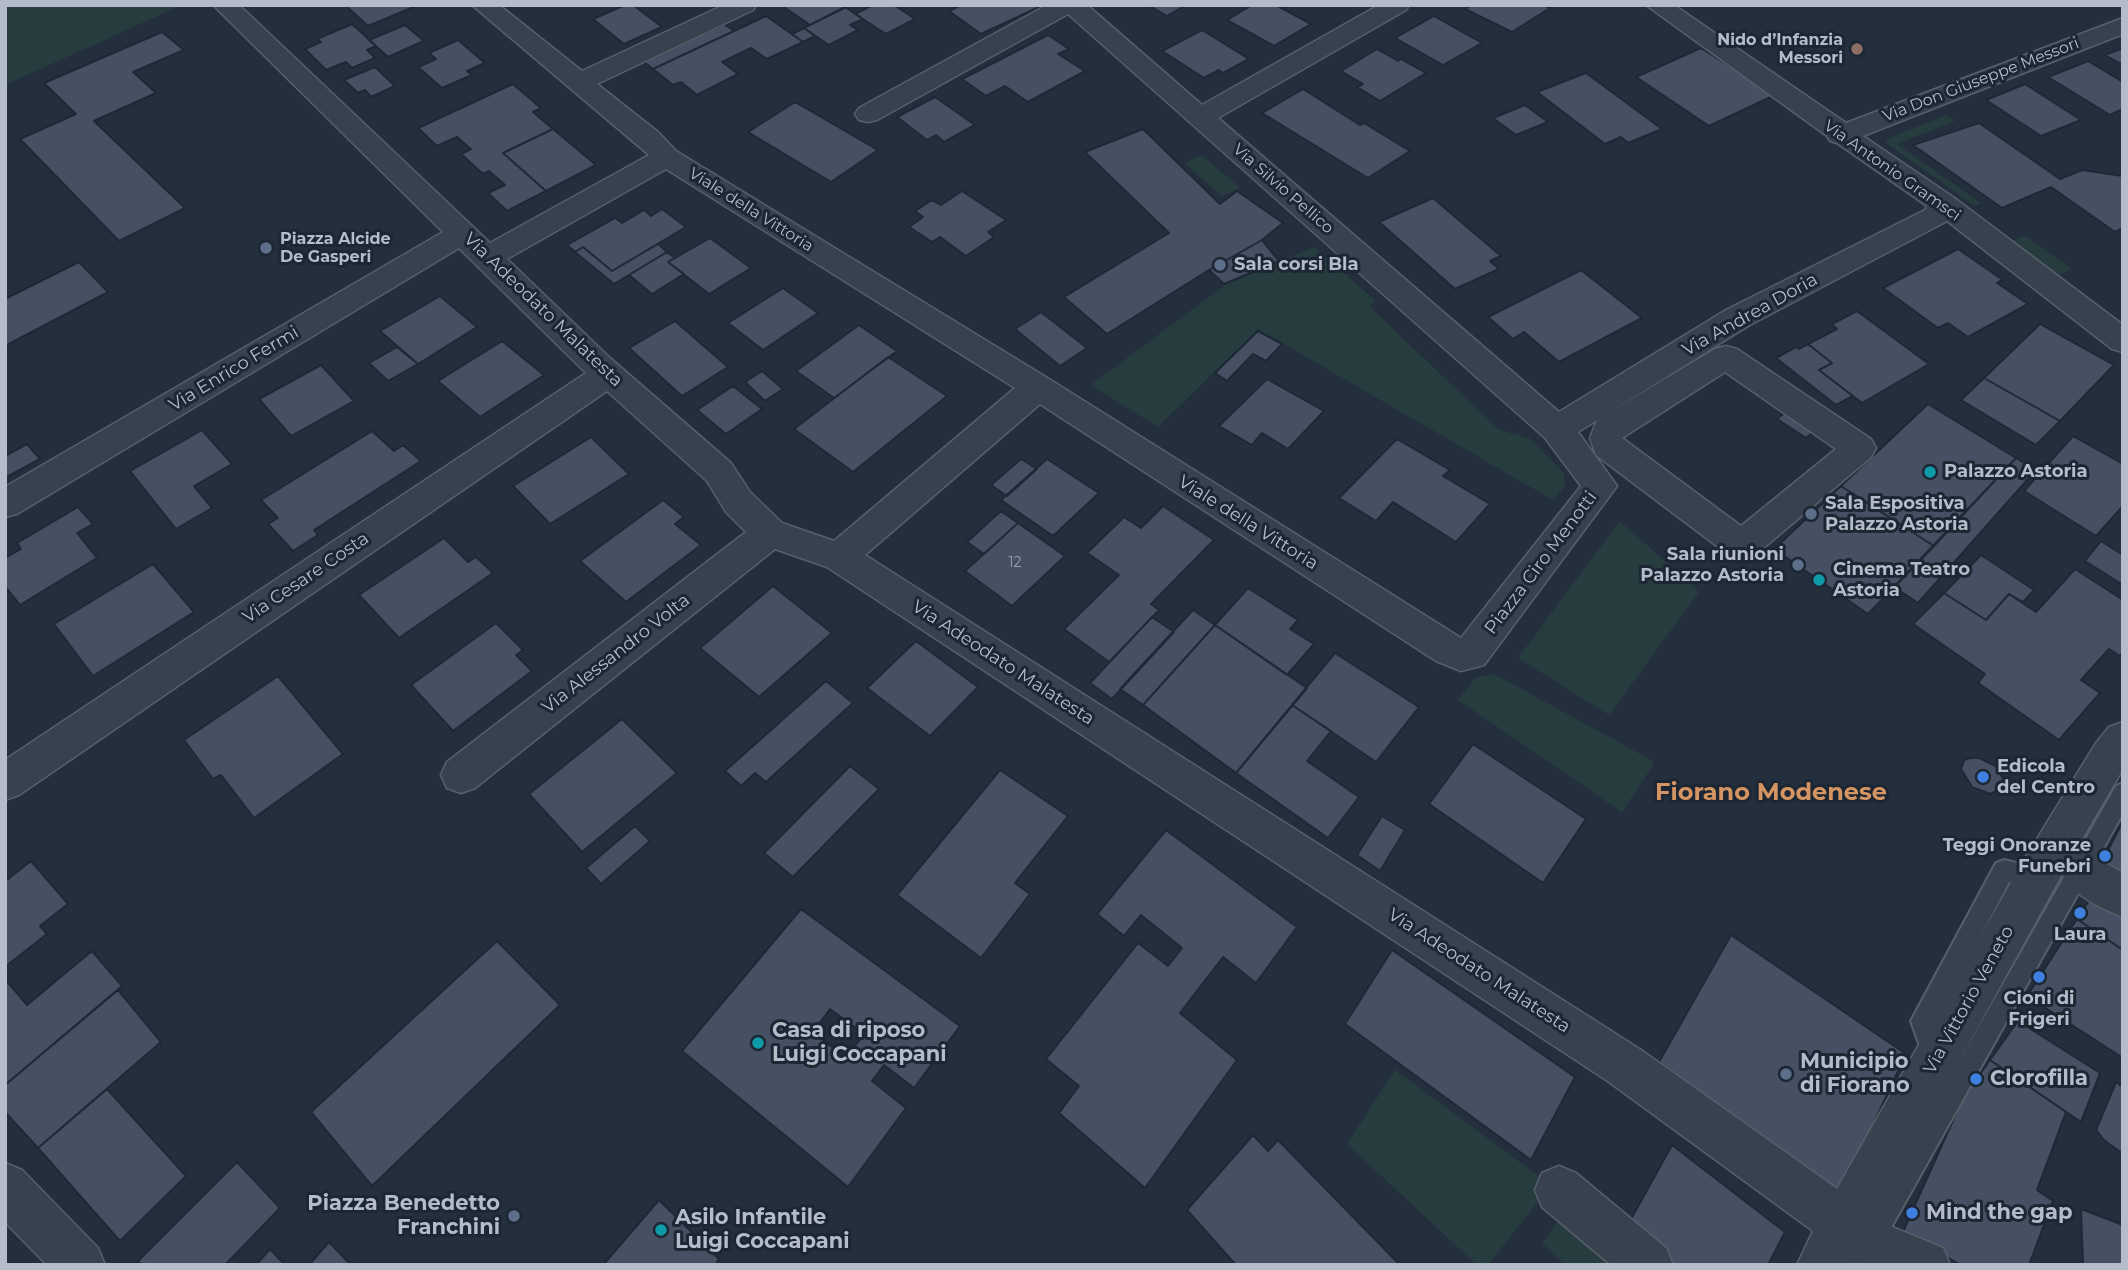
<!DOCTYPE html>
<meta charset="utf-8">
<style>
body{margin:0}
#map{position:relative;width:2128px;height:1270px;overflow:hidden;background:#242f3e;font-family:Montserrat,sans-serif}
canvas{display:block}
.frame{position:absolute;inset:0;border:7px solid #b4bcc9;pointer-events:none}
</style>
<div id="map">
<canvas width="2128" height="1270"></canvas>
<div class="frame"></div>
</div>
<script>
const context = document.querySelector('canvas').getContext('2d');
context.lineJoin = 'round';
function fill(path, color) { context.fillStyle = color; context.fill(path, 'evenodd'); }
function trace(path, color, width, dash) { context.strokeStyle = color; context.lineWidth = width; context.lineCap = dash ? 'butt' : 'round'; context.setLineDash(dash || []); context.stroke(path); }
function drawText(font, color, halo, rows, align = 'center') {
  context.font = font + ' Montserrat,sans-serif'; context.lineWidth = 6; context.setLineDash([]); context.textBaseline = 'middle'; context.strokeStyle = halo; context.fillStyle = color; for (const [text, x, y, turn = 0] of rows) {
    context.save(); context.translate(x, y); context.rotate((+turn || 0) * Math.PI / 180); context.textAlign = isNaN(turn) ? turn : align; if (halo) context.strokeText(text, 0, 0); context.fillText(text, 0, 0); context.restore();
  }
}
fill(new Path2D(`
 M5 5H182L5 85Z
 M1947 115 1955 121 1897 144 1981 203 1975 206 1886 143 1889 138Z
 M1202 155 1240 188 1222 196 1184 163Z
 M2025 236 2072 269 2059 275 2012 241Z
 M1314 247 1376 301 1369 306 1499 430 1529 438 1564 473 1565 486 1553 500 1258 329 1158 427 1091 385 1225 285Z
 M1620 521 1699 592 1609 715 1518 658Z
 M1494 674 1655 762 1622 812 1458 700 1475 678Z
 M1395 1070 1551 1185 1488 1265H1477L1347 1144Z
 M1569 1207 1630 1265H1565L1542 1243Z`), '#263c3f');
const building = new Path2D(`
 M345 5H415L416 6 368 26Z
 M625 5H633L662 27 624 44 593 19Z
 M787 5H850L810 25 784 7Z
 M873 5H894L915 19 886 34 855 14Z
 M961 5H1037L1039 7 981 34 949 11Z
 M1148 5H1186L1167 16Z
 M1252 5H1276L1311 24 1274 46 1227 20Z
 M1544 5 1550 8 1512 32 1465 9 1472 5Z
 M845 7 863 19 850 25 858 30 829 45 804 28Z
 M766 16 803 42 767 59 751 48 722 62 738 74 697 95 681 82 673 85 653 69Z
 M1434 16 1482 43 1443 65 1395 38Z
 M352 24 376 46 367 50 375 58 352 68 346 62 326 70 305 49 321 42 317 39Z
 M724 24 734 31 653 69 644 62Z
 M405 25 424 41 388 57 369 40Z
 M804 28 815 36 803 42 792 34Z
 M1202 30 1249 59 1223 73 1219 70 1204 78 1162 51Z
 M162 32 184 50 133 72 156 93 94 121 185 208 119 241 20 139 76 114 44 83Z
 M1048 35 1069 49 1058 54 1085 71 1028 102 1005 86 986 96 962 79Z
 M458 40 485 63 467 71 472 75 442 88 418 67 436 59 429 53Z
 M1701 48 1775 95 1709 126 1636 77Z
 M2123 48V65L2105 55Z
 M1377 49 1398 61 1401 59 1426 73 1380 101 1357 87 1363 84 1341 71Z
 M2088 61 2123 82V109L2110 115 2048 77Z
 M375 67 395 86 371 97 365 90 358 93 344 80Z
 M1586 73 1662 129 1628 143 1621 137 1605 144 1537 92Z
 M513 84 541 108 533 112 553 129 503 153 546 191 507 211 488 193 505 185 489 171 483 174 461 154 471 149 457 137 437 146 418 128Z
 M2025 84 2081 120 2041 136 1986 100Z
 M1303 89 1360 125 1364 123 1410 151 1368 178 1262 113Z
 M935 97 975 125 944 142 936 135 927 140 897 117Z
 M795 102 878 150 831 182 748 132Z
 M1525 105 1548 122 1516 135 1493 118Z
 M1979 123 2060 179 2082 170 2123 176V228L2115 232 2051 187 2002 208 1913 145Z
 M553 129 596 165 546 191 503 153Z
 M1143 129 1220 204 1237 191 1283 223 1262 240 1209 270 1107 334 1064 297 1169 233 1085 152Z
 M962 191 1006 220 988 232 994 237 966 256 940 237 932 242 909 227 923 217 915 211 932 200 941 205Z
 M1433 198 1501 256 1490 261 1499 269 1455 289 1379 222Z
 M662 209 686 227 612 271 583 247 575 252 567 245 615 218 622 223 644 210 651 216Z
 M710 238 751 268 709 294 668 262Z
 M1262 240 1279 261 1224 284 1209 270Z
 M658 244 667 252 614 284 575 252 583 247 612 271Z
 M1958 249 2003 280 1997 283 2028 304 1968 337 1948 323 1938 328 1883 288Z
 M667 252 675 258 668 262 684 274 652 294 629 275Z
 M79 262 108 292 5 346V299Z
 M1581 270 1642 318 1559 362 1524 332 1513 339 1488 317Z
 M783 288 818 313 763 350 728 323Z
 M440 296 477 327 418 364 380 331Z
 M1857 311 1929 364 1862 403 1819 370 1832 363 1808 344 1837 329 1832 324Z
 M1041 312 1087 348 1060 366 1015 329Z
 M675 321 728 367 682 396 629 348Z
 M2040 324 2114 365 2060 421 1984 378Z
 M859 325 897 351 834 398 796 371Z
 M1258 331 1282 344 1266 361 1253 354 1227 381 1215 373Z
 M502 341 544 375 480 417 438 381Z
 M1808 344 1832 363 1819 370 1853 396 1836 405 1776 358 1796 347 1799 349Z
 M397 347 418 364 388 381 369 363Z
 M888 357 947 396 853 472 794 429Z
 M321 365 354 401 291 436 259 399Z
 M762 371 783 389 765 401 745 382Z
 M1984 378 2060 421 2036 445 1961 400Z
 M1267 379 1324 411 1288 449 1262 433 1252 445 1219 426Z
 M733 386 762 409 726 434 697 410Z
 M1928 404 2016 458 1934 546 1841 486Z
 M1792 407 1820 426 1806 438 1777 419Z
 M202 430 232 464 194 486 212 508 176 529 130 471Z
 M372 431 394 451 403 445 421 461 314 530 318 535 293 551 268 524 278 518 261 500Z
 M2073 436 2123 464V506L2096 536 2024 491Z
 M591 437 629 474 550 524 513 486Z
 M1397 439 1450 470 1443 476 1490 504 1456 542 1393 502 1376 521 1339 498Z
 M27 444 40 459 5 478V456Z
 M2016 458 2036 470 1918 603 1894 587Z
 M1021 459 1037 469 1007 496 991 485Z
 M1047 459 1099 493 1053 536 1001 500Z
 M1841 486 1934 546 1868 614 1774 549Z
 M663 500 684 517 675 524 701 545 626 602 580 561Z
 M1163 506 1214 540 1151 604 1159 610 1109 662 1064 629 1119 575 1087 553 1124 517 1141 528Z
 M78 507 93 524 77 533 97 558 20 605 5 586V558L21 549 17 543Z
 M1001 511 1018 523 984 554 967 542Z
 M1018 523 1065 556 1012 606 965 571Z
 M444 538 468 562 476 557 493 573 399 638 359 595Z
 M2101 541 2123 555V585L2085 561Z
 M1981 555 2034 590 2023 602 2009 594 1986 620 1944 593Z
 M153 564 194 612 93 676 54 624Z
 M2075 569 2123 600V652L2120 656 2109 649 2081 680 2100 693 2059 740 1978 683 1985 674 1913 624 1944 593 1986 620 2009 594 2036 612Z
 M773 586 832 633 759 697 700 648Z
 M1248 588 1298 620 1290 629 1314 644 1287 675 1215 625Z
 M1193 610 1215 625 1143 705 1120 689Z
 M1152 617 1174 632 1112 699 1090 683Z
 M496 623 523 650 516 655 532 671 453 731 411 685Z
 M1215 625 1307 688 1236 773 1143 705Z
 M916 641 978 687 930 736 867 688Z
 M1335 653 1419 707 1376 762 1292 705Z
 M278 676 343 754 254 818 221 775 213 779 184 740Z
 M826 681 853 703 766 782 755 773 741 786 725 771Z
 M1292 705 1331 731 1307 761 1359 797 1328 838 1236 773Z
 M622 719 677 773 582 852 529 794Z
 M1473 744 1586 819 1543 883 1429 804Z
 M1970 758H1979L1996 766 2004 781 2003 788 1990 794 1972 787 1961 769 1964 760Z
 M850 766 879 789 793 877 764 853Z
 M1000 770 1068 816 1015 883 1030 894 981 958 897 895Z
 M1382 816 1405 830 1380 871 1357 855Z
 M2123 821V886L2098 870Z
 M635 826 650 841 601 884 586 868Z
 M1166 830 1297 927 1256 983 1223 957 1180 1013 1237 1060 1145 1188 1059 1113 1079 1086 1046 1059 1138 943 1168 966 1182 948 1141 915 1124 936 1097 914Z
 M31 861 68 904 40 926 47 934 5 967V877L8 879Z
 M2094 893 2123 912V950L2077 919Z
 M801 909 960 1026 914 1088 884 1065 872 1081 906 1108 848 1187 682 1051ZM830 1009 864 1034 846 1058 813 1032Z
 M2077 919 2123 950V1058L2027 996Z
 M1731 935 1906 1054 1840 1196 1659 1062Z
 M497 941 560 1005 372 1186 311 1112Z
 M1392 950 1575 1077 1531 1160 1345 1024Z
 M92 951 122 986 5 1085V979L27 1005Z
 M118 990 161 1042 38 1148 5 1112V1085Z
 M2018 1021 2100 1073 2081 1122 1990 1060Z
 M1990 1060 2066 1112 2037 1190 2053 1201 2029 1265H1961L1902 1234 1963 1098Z
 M2116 1082 2123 1087V1154L2104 1140 2096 1130Z
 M107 1089 186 1176 120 1241 38 1148Z
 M1253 1135 1268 1151 1278 1140 1400 1265H1236L1187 1210Z
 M1672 1145 1785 1232 1768 1265H1668L1625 1230Z
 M237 1162 280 1208 225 1265H142L138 1261Z
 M659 1200 719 1259 715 1265H603Z
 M2081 1209 2123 1225V1265H2083Z
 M329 1242 350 1264 351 1265H309Z
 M270 1249 285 1265H256Z`);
fill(building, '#455162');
trace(building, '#1f2835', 2);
const lane = new Path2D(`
 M2123 783V813L1870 1265H1843L2116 786Z
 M2004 860 2045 870 2048 877 2045 884 2037 887 2009 882 1935 1022 1946 1055 1942 1063 1934 1067 1926 1063 1911 1021 1996 863Z`);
const street = new Path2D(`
 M213 5H239L490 243 649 155 472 5H499L582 71 724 5H756L753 10 597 84 658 132 676 151 1049 379 1461 638 1581 486 1545 438 1068 14 877 120 868 122 859 120 855 114 859 108 1047 5H1087L1202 105 1379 5H1409L1406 10 1218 118 1559 412 1726 310 1925 210 1927 206 1837 143 1830 141 1827 136 1646 5H1674L1846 123 2123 18V34L1863 136 1953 197 2123 325V352L2112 349 1947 221 1748 326 1578 432 1617 486 1484 665 1461 671 1436 661 1040 404 865 555 1641 1050 1837 1189 2022 863 2096 743 2109 727 2123 722V769L2075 851 2080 849 2123 873V917C2103 909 2070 894 2062 874L1874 1216 1885 1224 1943 1248 1950 1265H1866L1851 1258 1848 1265H1797L1813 1231 1609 1082 827 567 775 549 475 788 461 793 447 788 441 775 447 762 746 532 726 512 707 481 607 391 19 795 5 800V760L586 373 459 248 17 514 5 517V487L443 232ZM666 169 1015 388 834 541 782 523 750 492 731 463 610 358 507 259Z
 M1726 346 1737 349 1871 439 1876 448 1871 457 1754 556 1742 560 1730 556 1596 455 1590 438 1597 420 1715 349ZM1725 372 1836 449 1741 526 1622 438Z
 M5 1163 22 1170 98 1248 105 1265H47L5 1222Z
 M1559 1166 1576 1173 1666 1248 1673 1265H1611L1542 1207 1535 1190 1542 1173Z`);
trace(lane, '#565f6c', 4);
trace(street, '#565f6c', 3);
fill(lane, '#38414e');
fill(street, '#38414e');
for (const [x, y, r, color] of [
 [1857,49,7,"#8d6e63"],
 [266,248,7,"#5c6f8a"],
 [1220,265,7,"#5c6f8a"],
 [1930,472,7,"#0f9aa8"],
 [1811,514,7,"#5c6f8a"],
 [1798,565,7,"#5c6f8a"],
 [1819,580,7,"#0f9aa8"],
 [1983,777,7,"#3f7fe0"],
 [2105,856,7,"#3f7fe0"],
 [2080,913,7,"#3f7fe0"],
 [2039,977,7,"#3f7fe0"],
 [758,1043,7,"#0f9aa8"],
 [1786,1074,7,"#5c6f8a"],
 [1976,1079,7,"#3f7fe0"],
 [1912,1213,7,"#3f7fe0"],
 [514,1216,7,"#5c6f8a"],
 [661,1230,7,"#0f9aa8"]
]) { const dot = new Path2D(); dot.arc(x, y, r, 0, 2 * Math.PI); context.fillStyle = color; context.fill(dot); trace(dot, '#1d2633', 2.5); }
drawText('14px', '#98a1af', null, [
 ["12",1015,563]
]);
drawText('bold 16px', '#b4bcc9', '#1d2633', [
 ["Nido d’Infanzia",1843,40],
 ["Messori",1843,58],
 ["Piazza Alcide",280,239,"left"],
 ["De Gasperi",280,257,"left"]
], 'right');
drawText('16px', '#b4bcc9', '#1d2633', [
 ["Via Don Giuseppe Messori",1981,80,-21],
 ["Via Antonio Gramsci",1892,171,35],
 ["Via Silvio Pellico",1283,189,41],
 ["Viale della Vittoria",751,210,32]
]);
drawText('bold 18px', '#b4bcc9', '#1d2633', [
 ["Sala corsi Bla",1234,265],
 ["Palazzo Astoria",1944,472],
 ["Sala Espositiva",1825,504],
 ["Palazzo Astoria",1825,525],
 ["Sala riunioni",1784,555,"right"],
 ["Palazzo Astoria",1784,576,"right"],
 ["Cinema Teatro",1833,570],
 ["Astoria",1833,591],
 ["Edicola",1997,767],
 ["del Centro",1997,788],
 ["Teggi Onoranze",2091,846,"right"],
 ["Funebri",2091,867,"right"],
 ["Laura",2080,935,"center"],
 ["Cioni di",2039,999,"center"],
 ["Frigeri",2039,1020,"center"]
], 'left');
drawText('18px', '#b4bcc9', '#1d2633', [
 ["Via Adeodato Malatesta",543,310,44],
 ["Via Andrea Doria",1750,315,-29],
 ["Via Enrico Fermi",234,369,-31],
 ["Viale della Vittoria",1248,523,32],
 ["Piazza Ciro Menotti",1541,563,-53],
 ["Via Cesare Costa",306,578,-34],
 ["Via Alessandro Volta",616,654,-38],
 ["Via Adeodato Malatesta",1003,663,33],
 ["Via Adeodato Malatesta",1479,971,33],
 ["Via Vittorio Veneto",1969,1000,-61]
]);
drawText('bold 21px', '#b4bcc9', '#1d2633', [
 ["Casa di riposo",772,1031],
 ["Luigi Coccapani",772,1055],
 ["Municipio",1800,1062],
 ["di Fiorano",1800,1086],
 ["Clorofilla",1990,1079],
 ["Piazza Benedetto",500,1204,"right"],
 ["Franchini",500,1228,"right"],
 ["Mind the gap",1926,1213],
 ["Asilo Infantile",675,1218],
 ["Luigi Coccapani",675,1242]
], 'left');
drawText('bold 24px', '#d59563', '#1d2633', [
 ["Fiorano Modenese",1771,793]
]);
</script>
